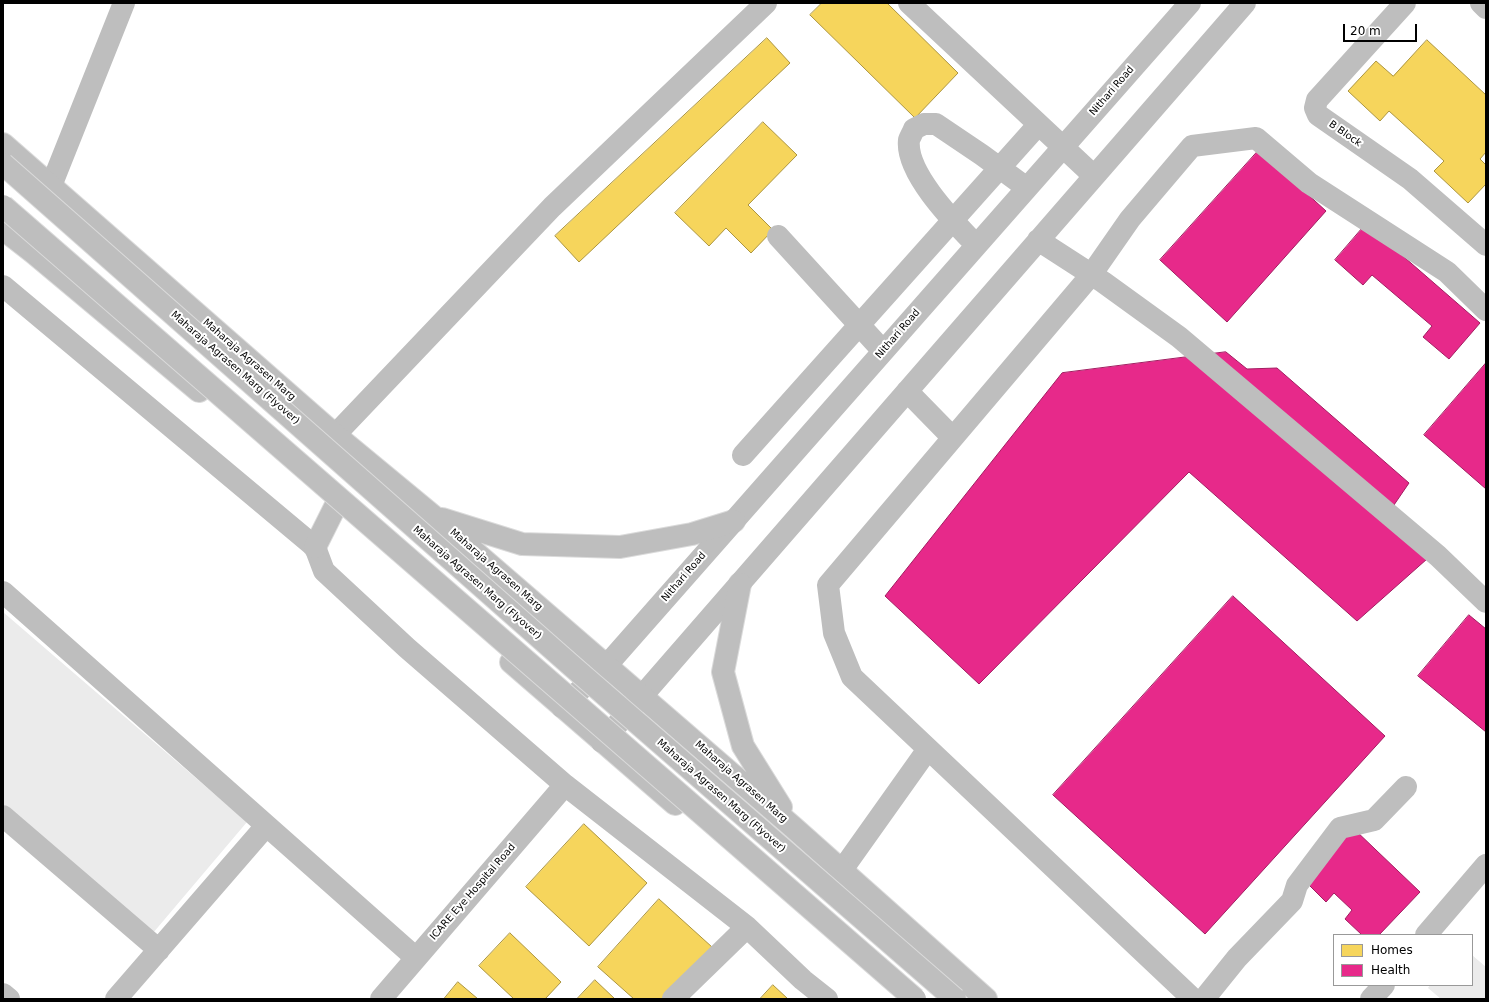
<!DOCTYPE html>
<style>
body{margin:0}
#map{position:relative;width:1489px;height:1002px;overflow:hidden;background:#fff;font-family:"DejaVu Sans",sans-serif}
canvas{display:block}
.frame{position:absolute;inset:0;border:4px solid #000;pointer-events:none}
.legend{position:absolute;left:1333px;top:934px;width:140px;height:52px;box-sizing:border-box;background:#fff;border:1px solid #999;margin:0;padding:5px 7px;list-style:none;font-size:12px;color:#000}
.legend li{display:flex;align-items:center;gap:8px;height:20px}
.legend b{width:20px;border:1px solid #999}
.scale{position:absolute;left:1343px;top:24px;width:74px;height:18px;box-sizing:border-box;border:2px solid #000;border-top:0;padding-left:5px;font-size:12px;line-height:14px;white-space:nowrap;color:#000;-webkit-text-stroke:3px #fff;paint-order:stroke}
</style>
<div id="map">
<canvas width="1489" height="1002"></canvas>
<div class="frame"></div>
<ul class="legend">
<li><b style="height:11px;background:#f6d55c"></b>Homes</li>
<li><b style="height:11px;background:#e7298a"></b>Health</li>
</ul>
<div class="scale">20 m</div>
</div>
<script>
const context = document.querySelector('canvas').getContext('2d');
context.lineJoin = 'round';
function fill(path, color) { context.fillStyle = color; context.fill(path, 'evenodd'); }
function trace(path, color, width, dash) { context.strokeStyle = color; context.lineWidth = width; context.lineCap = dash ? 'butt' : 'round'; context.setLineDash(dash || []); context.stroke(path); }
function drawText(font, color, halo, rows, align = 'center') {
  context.font = font + ' "DejaVu Sans",sans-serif'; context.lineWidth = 4; context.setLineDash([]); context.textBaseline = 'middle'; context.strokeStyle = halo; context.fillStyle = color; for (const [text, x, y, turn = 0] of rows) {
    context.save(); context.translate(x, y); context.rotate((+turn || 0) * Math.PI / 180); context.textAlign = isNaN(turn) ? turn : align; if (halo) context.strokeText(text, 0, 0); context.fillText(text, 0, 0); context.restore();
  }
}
fill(new Path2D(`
 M3 612 247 822 153 933 3 804Z
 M1472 955 1486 967V999H1441L1428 988 1430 985H1472Z`), '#ebebeb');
const homes = new Path2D(`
 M822 3H887L958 73 915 118 810 15Z
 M767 38 790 63 579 262 555 236Z
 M1427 40 1486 95V152L1480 159 1486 165V184L1468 203 1434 171 1444 161 1389 111 1380 121 1348 91 1376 61 1393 76Z
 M763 122 797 155 748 205 773 230 751 253 726 228 709 246 675 213Z
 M584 824 647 883 589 946 526 887Z
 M659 899 712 947 665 999H634L598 967Z
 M510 933 561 982 545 999H514L479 966Z
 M595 980 615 999H577Z
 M458 982 478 999H444Z
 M773 985 788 999H760Z`);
fill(homes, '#f6d55c');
trace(homes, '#ac9540', 1);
const health = new Path2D(`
 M1259 150 1326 211 1227 322 1160 260Z
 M1366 224 1480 323 1449 359 1423 337 1432 326 1372 275 1363 285 1335 260Z
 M1226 352 1247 369 1277 368 1409 483 1383 521 1427 559 1357 621 1189 472 979 684 885 596 1062 373Z
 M1486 363V489L1424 435Z
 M1233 596 1385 736 1205 934 1053 795Z
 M1469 615 1486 629V732L1418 676Z
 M1353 828 1420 892 1379 935H1362L1345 919 1352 910 1334 893 1326 902 1304 880Z`);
fill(health, '#e7298a');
trace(health, '#a21d61', 1);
const major = new Path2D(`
 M3 144 335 435 433 516 793 827 986 999
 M3 229 34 253 199 391
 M442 519 522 544 620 547 692 534 734 521
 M315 547 335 507
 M740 584 723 672 743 746 781 807
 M511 662 675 804`);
trace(major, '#dbdbdb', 24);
trace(new Path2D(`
 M909 3 1094 176
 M1405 3 1317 100 1315 108 1318 115 1410 179 1486 245
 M1481 3 1486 8
 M51 186 124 3
 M778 236 883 351
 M1038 240 1103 282 1179 337 1438 556 1486 602
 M976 245C955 223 905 173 909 140 910 137 913 132 914 129L924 124H936L982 155 1027 188
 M3 286 315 547 324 571 407 648 565 785 747 927 803 980 827 999
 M907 391 952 437
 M335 435 552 207 766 3
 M743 455 1038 125
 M3 592 416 958
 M562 707 607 665 1190 3
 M602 742 1245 3
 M3 816 159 950
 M842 870 928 749
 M1426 935 1486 865
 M3 994 9 999
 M116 999 266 826
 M381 999 565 785
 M673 999 747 927
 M1193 999 852 677 834 633 828 585 1091 275 1130 219 1192 146 1256 138 1309 183 1447 272 1486 310
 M1204 999 1237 958 1292 901 1297 885 1340 828 1374 820 1406 787
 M1371 999 1384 985`), '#bebebe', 22);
trace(major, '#bebebe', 22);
const majorBridge = new Path2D(`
 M3 164 573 667 955 999
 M3 206 915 999`);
trace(majorBridge, '#dbdbdb', 24, []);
trace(majorBridge, '#bebebe', 22);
drawText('10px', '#000', '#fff', [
 ["Nithari Road",1112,91,-49],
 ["B Block",1345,134,35],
 ["Nithari Road",898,334,-49],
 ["Maharaja Agrasen Marg",249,360,41],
 ["Maharaja Agrasen Marg (Flyover)",235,368,41],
 ["Maharaja Agrasen Marg",496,570,41],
 ["Nithari Road",684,577,-49],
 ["Maharaja Agrasen Marg (Flyover)",477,583,41],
 ["Maharaja Agrasen Marg",741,782,41],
 ["Maharaja Agrasen Marg (Flyover)",721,796,41],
 ["ICARE Eye Hospital Road",473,892,-49]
]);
</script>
